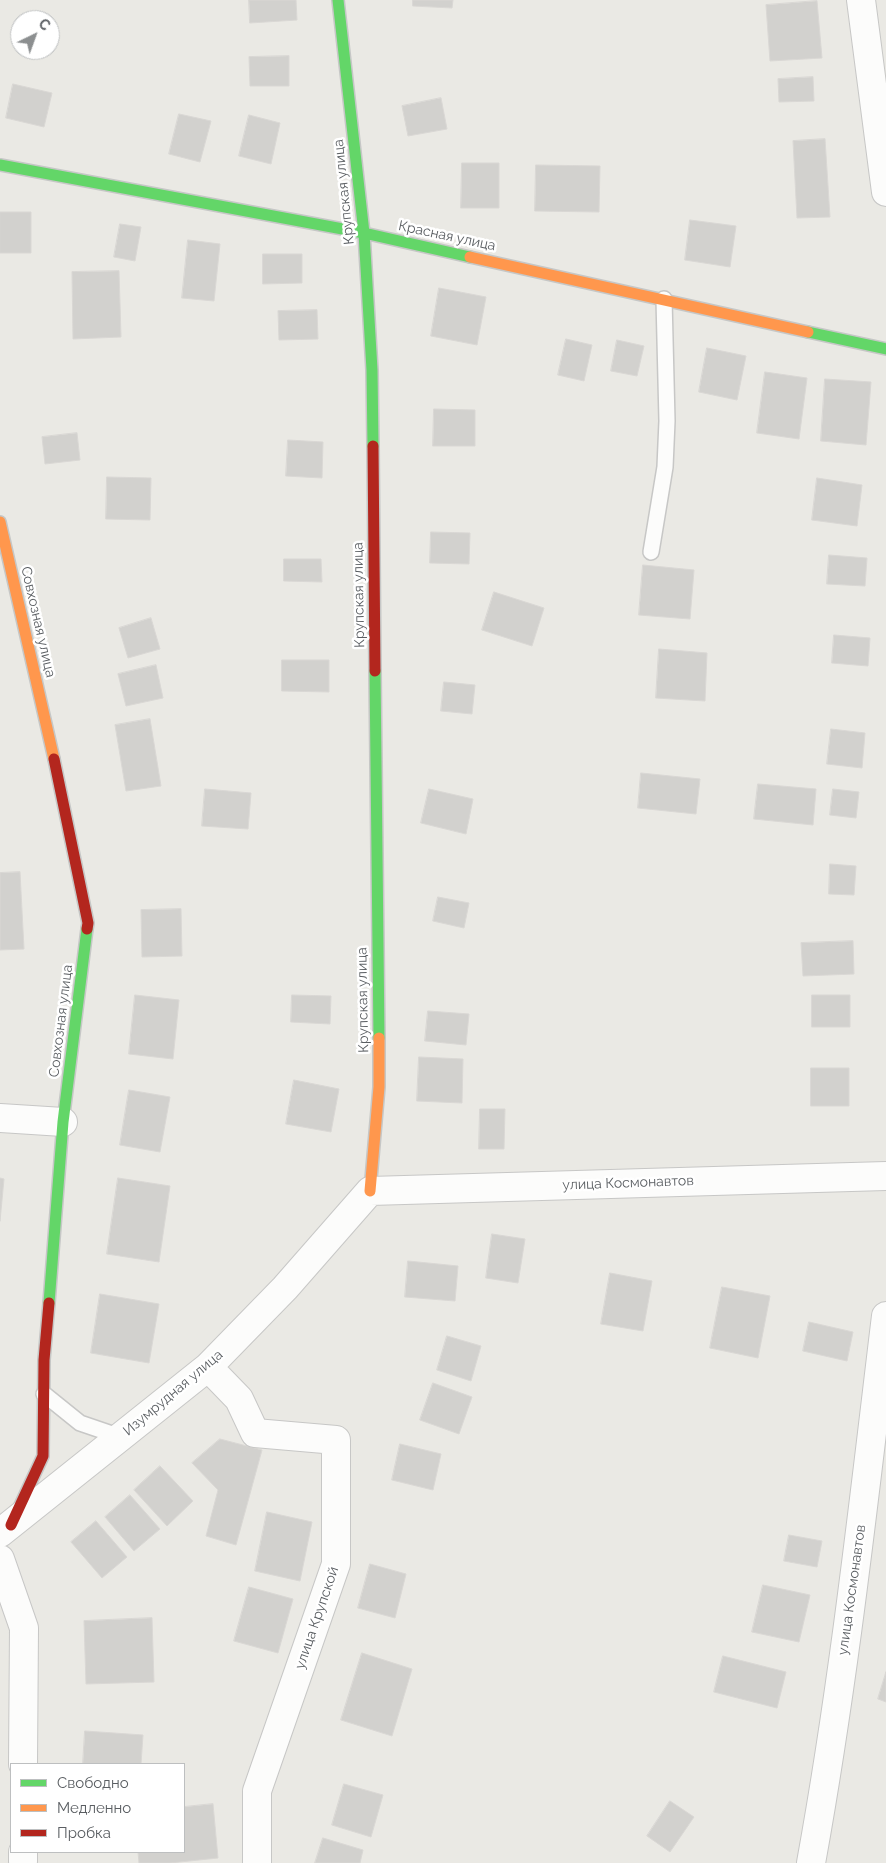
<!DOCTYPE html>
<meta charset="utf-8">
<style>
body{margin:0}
#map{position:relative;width:886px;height:1863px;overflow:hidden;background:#eae9e4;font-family:Raleway,sans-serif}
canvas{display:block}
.legend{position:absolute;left:10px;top:1763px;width:175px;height:90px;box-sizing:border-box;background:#fff;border:1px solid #bdbfc0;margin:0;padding:6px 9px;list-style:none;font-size:15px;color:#5a5e62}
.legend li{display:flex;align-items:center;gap:10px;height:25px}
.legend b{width:25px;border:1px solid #bdbfc0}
.north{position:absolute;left:10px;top:10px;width:50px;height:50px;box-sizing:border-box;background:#fff;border:1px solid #bdbfc0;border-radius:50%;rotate:42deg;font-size:14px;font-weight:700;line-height:20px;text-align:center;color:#5a5e62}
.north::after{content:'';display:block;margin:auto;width:18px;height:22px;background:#8c8f90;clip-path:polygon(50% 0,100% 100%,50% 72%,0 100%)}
</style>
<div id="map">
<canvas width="886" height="1863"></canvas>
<ul class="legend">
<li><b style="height:6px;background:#63d668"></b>Свободно</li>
<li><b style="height:6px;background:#ff974d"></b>Медленно</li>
<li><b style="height:6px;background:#b3261e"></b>Пробка</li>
</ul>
<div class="north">С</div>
</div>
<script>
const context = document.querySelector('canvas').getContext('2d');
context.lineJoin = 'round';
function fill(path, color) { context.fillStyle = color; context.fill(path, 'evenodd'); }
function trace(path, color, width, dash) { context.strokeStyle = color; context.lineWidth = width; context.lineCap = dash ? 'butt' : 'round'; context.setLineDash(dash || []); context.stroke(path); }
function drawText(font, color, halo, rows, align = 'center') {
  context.font = font + ' Raleway,sans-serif'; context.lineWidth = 5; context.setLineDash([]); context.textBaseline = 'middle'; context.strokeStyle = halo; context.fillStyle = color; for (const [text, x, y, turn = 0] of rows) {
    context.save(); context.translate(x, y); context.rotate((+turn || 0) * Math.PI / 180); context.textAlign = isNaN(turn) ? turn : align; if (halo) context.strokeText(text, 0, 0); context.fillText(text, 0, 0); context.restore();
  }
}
const building = new Path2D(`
 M249 0H296L297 20 250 23Z
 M413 0H453L452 8 413 6Z
 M817 1 822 58 770 61 766 5Z
 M289 56V86H250L249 57Z
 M813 77 814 101 779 102 778 79Z
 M13 84 52 93 44 127 6 118Z
 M441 98 447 129 408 136 402 106Z
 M179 114 211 121 200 162 169 154Z
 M249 115 280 123 271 164 239 156Z
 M825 139 830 217 797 218 793 141Z
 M462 163H499V208H461Z
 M536 165 600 166 599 212 535 211Z
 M0 212H31V253H0Z
 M690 220 736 226 730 267 685 260Z
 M120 224 141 227 135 261 114 257Z
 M188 240 220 244 214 301 182 298Z
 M263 254H302V283L263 284Z
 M119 271 121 337 73 339 72 272Z
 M439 288 486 297 477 345 431 336Z
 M317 310 318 339 279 340 278 311Z
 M566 339 592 345 584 381 558 375Z
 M617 340 644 346 637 376 611 371Z
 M707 348 746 356 737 400 699 392Z
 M765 372 807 378 799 439 757 433Z
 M825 379 871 382 866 445 821 441Z
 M434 409 475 410V446H433Z
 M77 433 80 460 45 464 42 437Z
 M288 440 323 442 322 478 286 476Z
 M107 477 151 478 150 520 106 519Z
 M817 478 862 485 857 526 812 520Z
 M431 532 470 533 469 564 430 563Z
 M829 555 867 558 865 586 827 584Z
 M284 559H321L322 582 284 581Z
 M643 565 694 570 690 619 639 615Z
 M494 592 544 608 532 646 482 630Z
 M151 618 160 649 128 658 119 628Z
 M834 635 870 638 868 666 832 663Z
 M659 649 707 653 705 701 656 698Z
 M282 660H329V692L282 691Z
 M156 665 163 698 126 706 118 674Z
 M444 682 475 685 472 714 441 711Z
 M150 719 161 786 126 791 115 725Z
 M831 729 865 733 862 768 827 764Z
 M641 773 700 779 696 814 638 808Z
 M758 784 816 789 813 825 754 819Z
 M205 789 251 793 248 829 202 826Z
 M429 789 473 799 466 834 421 823Z
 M833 789 859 792 856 818 830 815Z
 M830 864 856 866 854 895 829 894Z
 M20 872 24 949 0 950V873Z
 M438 897 469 903 464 928 433 921Z
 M181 909 182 956 142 957 141 910Z
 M853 941 854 974 803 976 801 943Z
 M135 995 179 1000 173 1059 129 1054Z
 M292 995 331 996 330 1024 291 1022Z
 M812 995H850V1027H812Z
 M428 1011 469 1014 466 1045 425 1041Z
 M419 1057 463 1059 462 1103 417 1101Z
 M811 1068H849V1106H811Z
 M294 1080 339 1089 331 1132 286 1124Z
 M129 1090 170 1097 160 1152 120 1145Z
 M480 1109H505L504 1149H479Z
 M0 1178 4 1179 0 1221Z
 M118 1178 170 1186 159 1262 107 1254Z
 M492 1234 525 1239 518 1283 486 1278Z
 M408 1261 458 1266 455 1301 405 1297Z
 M610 1273 652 1281 643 1331 601 1324Z
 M722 1287 770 1296 758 1358 710 1348Z
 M100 1294 159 1304 149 1363 91 1353Z
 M809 1322 853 1332 847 1361 803 1351Z
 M447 1336 481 1346 471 1381 437 1370Z
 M433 1383 472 1397 459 1434 420 1420Z
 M220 1439 262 1450 236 1545 206 1536 218 1490 192 1463Z
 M400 1444 441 1454 433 1490 392 1480Z
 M160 1466 193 1501 167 1526 134 1490Z
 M130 1495 160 1529 134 1551 105 1517Z
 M267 1512 312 1522 300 1581 255 1571Z
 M96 1521 127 1557 102 1578 71 1542Z
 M789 1535 822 1541 817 1567 784 1561Z
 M370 1564 406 1574 395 1618 358 1608Z
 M763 1585 810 1595 799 1642 752 1632Z
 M249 1587 293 1599 278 1653 234 1641Z
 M152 1618 154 1682 86 1684 84 1621Z
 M362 1653 412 1669 392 1736 341 1720Z
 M723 1656 786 1672 777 1708 714 1692Z
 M886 1672V1702L878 1699Z
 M85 1731 143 1735 141 1764H83Z
 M344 1784 383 1795 371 1837 332 1825Z
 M670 1801 694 1817 670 1852 647 1836Z
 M213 1804 218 1858 170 1863H139L138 1852H184V1807Z
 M323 1838 363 1850 360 1863H315Z`);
fill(building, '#d2d1ce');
trace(building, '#d9d7d4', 1);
const lane = new Path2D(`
 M651 552 665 467 667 421 664 299
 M44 1394 80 1423 121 1437`);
const street = new Path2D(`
 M861 0 886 192
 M0 1118 63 1122
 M208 1367 239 1399 255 1433 336 1440V1564L257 1791V1863
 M0 1533 208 1367 285 1288 370 1191 886 1176
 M0 1559 24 1628 23 1764
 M23 1861V1852
 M811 1863C844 1682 864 1498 886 1316`);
const fast = new Path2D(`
 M338 0 364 233 372 370 373 446
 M0 165 364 233 470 257
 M808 332 886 349
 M375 671 379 1038
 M49 1303 63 1122 87 929`);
const slow = new Path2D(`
 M470 257 808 332
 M0 522 54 759
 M370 1191 379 1087V1038`);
const jam = new Path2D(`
 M373 446 375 671
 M54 759 88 923 87 929
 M11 1525 43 1456 44 1360 49 1303`);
trace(lane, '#c7c7c6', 18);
trace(street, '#c7c7c6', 30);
trace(fast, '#c6c7c6', 14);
trace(slow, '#c6c7c6', 14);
trace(jam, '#c6c7c6', 14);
trace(lane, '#fcfcfb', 15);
trace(street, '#fcfcfb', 28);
trace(fast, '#63d668', 11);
trace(slow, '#ff974d', 11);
trace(jam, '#b3261e', 11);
drawText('14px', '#5a5e62', '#fff', [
 ["Крупская улица",344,192,-96],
 ["Красная улица",447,236,12],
 ["Крупская улица",359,595,-91],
 ["Совхозная улица",38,622,77],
 ["Крупская улица",363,1000,-91],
 ["Совхозная улица",61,1021,-83],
 ["улица Космонавтов",628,1183,-2],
 ["Изумрудная улица",173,1393,-40],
 ["улица Космонавтов",852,1590,-82],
 ["улица Крупской",317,1618,-71]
]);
</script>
